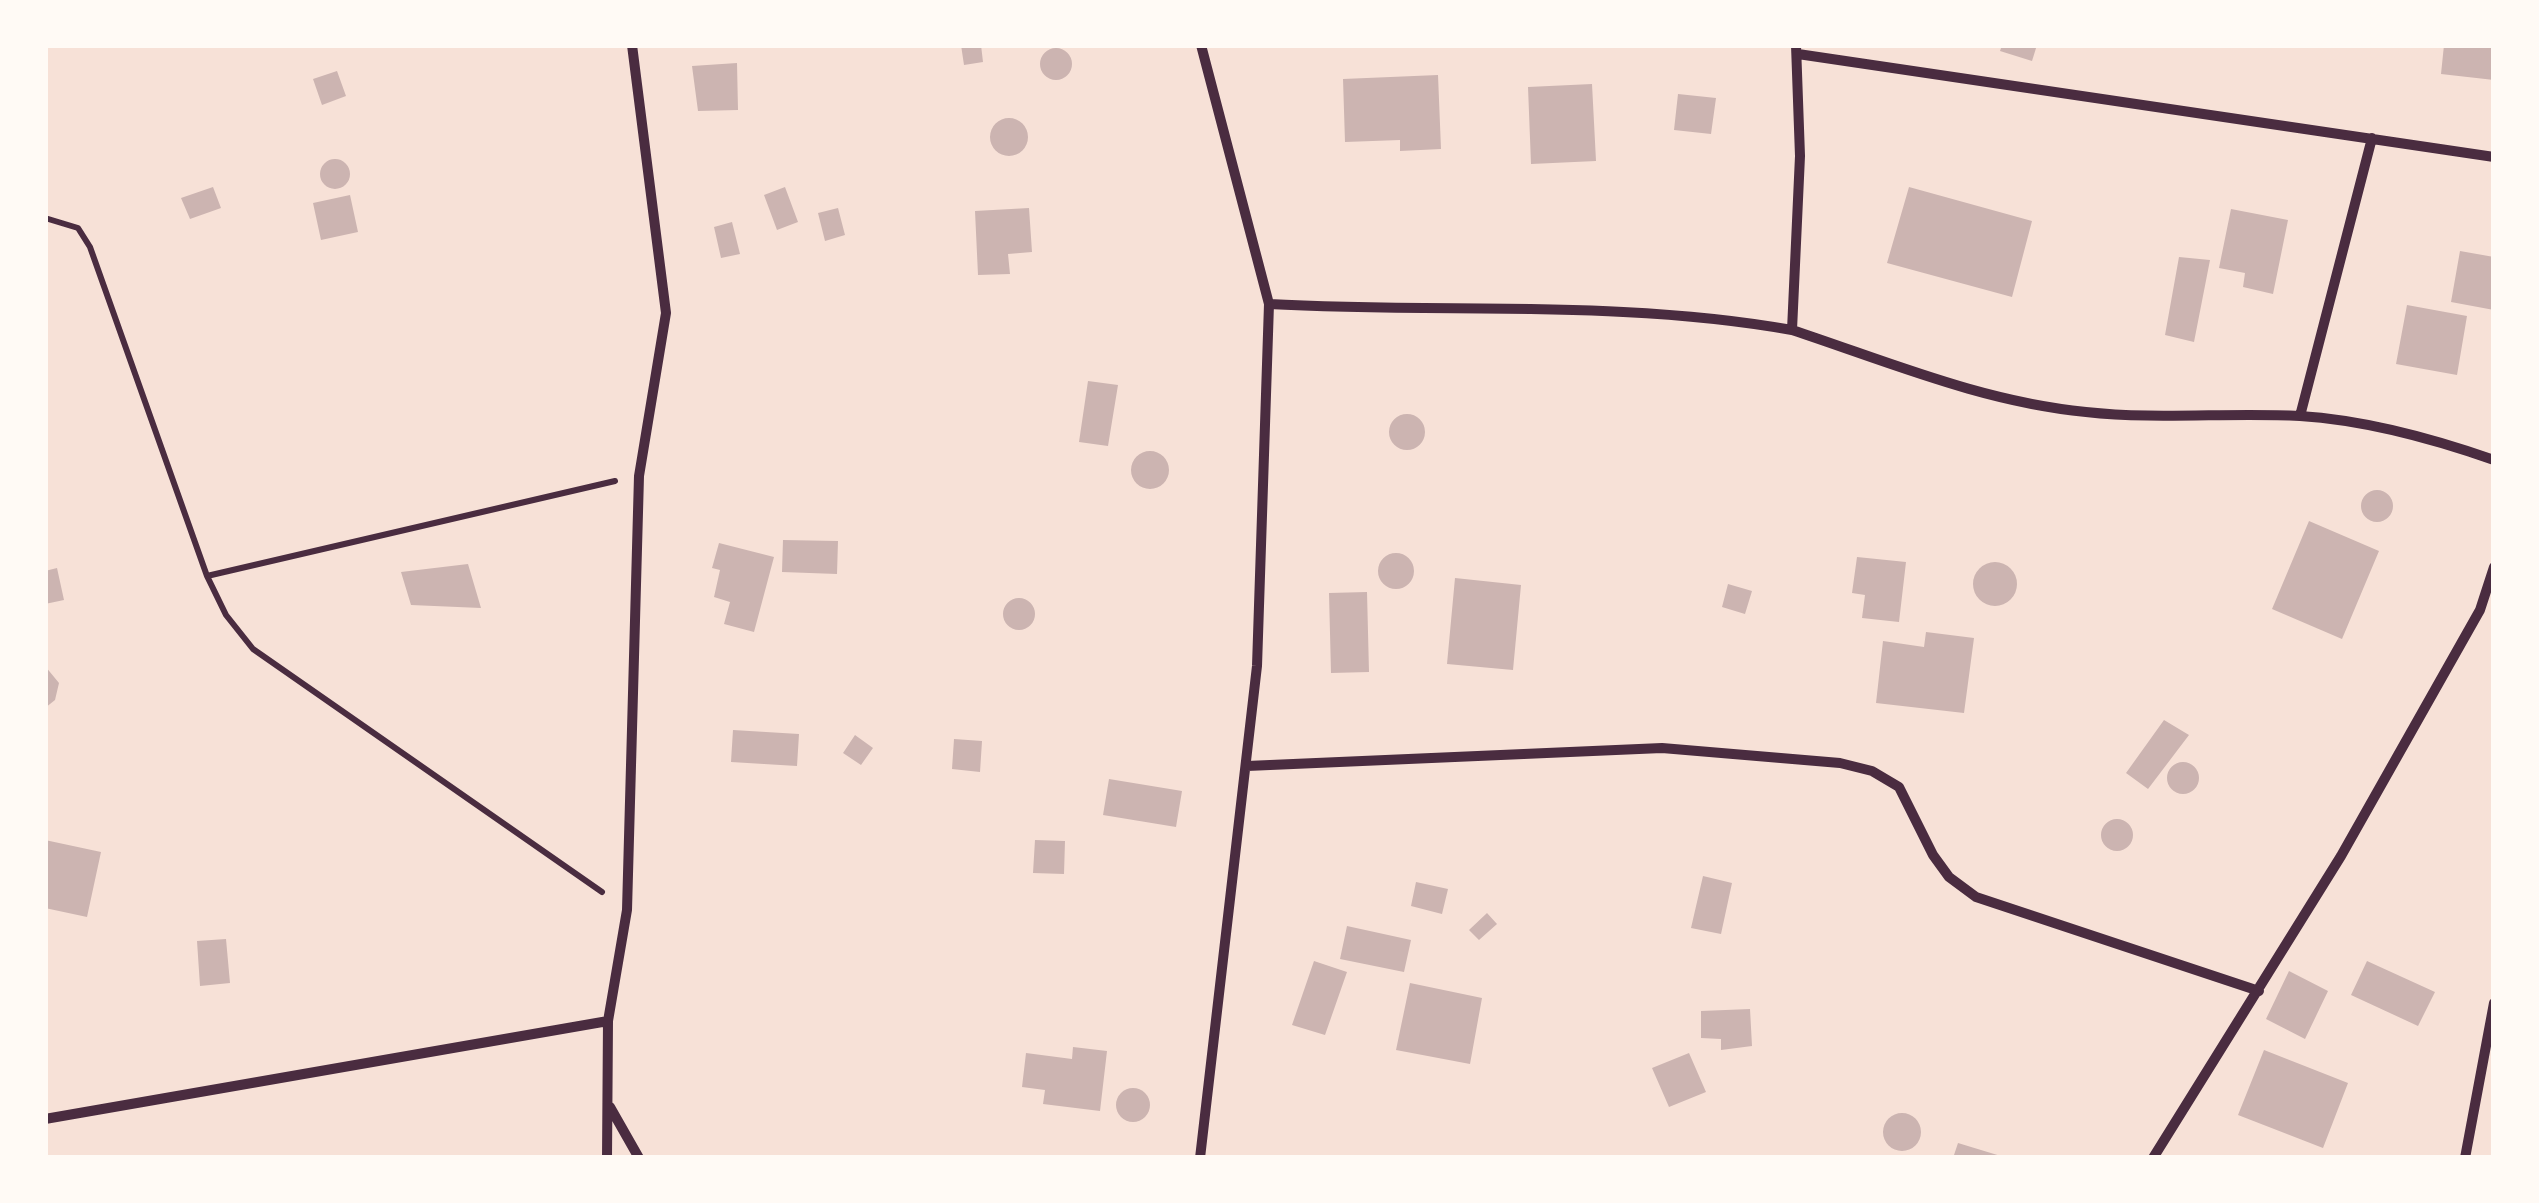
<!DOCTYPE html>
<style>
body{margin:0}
#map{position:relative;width:2539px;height:1203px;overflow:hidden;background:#f7e1d7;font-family:"Playfair Display",serif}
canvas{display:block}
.frame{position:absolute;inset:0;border:48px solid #fffaf5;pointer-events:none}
</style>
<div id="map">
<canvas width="2539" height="1203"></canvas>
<div class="frame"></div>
</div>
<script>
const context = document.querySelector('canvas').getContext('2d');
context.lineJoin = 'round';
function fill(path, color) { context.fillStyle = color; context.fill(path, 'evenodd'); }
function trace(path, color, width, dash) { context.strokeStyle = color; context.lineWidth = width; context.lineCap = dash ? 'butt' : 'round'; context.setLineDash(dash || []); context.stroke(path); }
fill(new Path2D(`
 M961 45H981L983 62 964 65Z
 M2002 45H2037L2032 61 2000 51Z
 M2444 45H2494V80L2441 74Z
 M1040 64a16 16 0 1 1 32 0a16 16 0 1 1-32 0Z
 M737 63 738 110 698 111 692 66Z
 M337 71 346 96 322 105 313 79Z
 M1438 75 1441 149 1400 151V140L1345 142 1343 79Z
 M1592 84 1596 161 1531 164 1528 87Z
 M1678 94 1716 98 1711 134 1674 130Z
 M990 137a19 19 0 1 1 38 0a19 19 0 1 1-38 0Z
 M320 174a15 15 0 1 1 30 0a15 15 0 1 1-30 0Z
 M213 187 221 208 190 219 181 198Z
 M785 187 798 222 777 230 764 195Z
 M1909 187 2032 221 2012 297 1887 263Z
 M350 195 358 232 321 240 313 203Z
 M838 208 845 235 825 241 818 213Z
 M1029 208 1032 252 1008 254 1010 274 978 275 975 211Z
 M2231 209 2288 220 2273 294 2243 287 2245 273 2219 268Z
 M732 222 740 254 721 258 714 227Z
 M2460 251 2494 257V310L2451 302Z
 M2179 257 2210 260 2194 342 2165 335Z
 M2407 305 2467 316 2457 375 2396 364Z
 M1088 381 1118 385 1108 446 1079 442Z
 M1389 432a18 18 0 1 1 36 0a18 18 0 1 1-36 0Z
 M1131 470a19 19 0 1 1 38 0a19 19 0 1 1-38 0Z
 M2361 506a16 16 0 1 1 32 0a16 16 0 1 1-32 0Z
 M2309 521 2379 551 2342 639 2272 609Z
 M783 540 838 541 837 574 782 572Z
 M719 543 774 557 754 632 724 624 730 602 714 597 720 570 712 568Z
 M1378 571a18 18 0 1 1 36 0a18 18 0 1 1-36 0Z
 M1857 557 1906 562 1899 622 1862 618 1865 595 1852 593Z
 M1973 584a22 22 0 1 1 44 0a22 22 0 1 1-44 0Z
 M468 564 481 608 411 605 401 572Z
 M57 568 64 600 45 604V571Z
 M1455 578 1521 585 1513 670 1447 664Z
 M1728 584 1752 591 1745 614 1722 607Z
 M1367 592 1369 672 1331 673 1329 593Z
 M1003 614a16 16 0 1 1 32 0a16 16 0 1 1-32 0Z
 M1926 632 1974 638 1964 713 1876 703 1883 641 1924 647Z
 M45 666 59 683 55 700 45 708Z
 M2164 720 2189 735 2148 789 2126 773Z
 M733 730 799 734 797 766 731 762Z
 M855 735 873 748 861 765 843 753Z
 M954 739 982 741 980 772 952 769Z
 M2167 778a16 16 0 1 1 32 0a16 16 0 1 1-32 0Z
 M1109 779 1182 791 1176 827 1103 815Z
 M2101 835a16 16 0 1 1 32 0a16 16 0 1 1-32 0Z
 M45 840 101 852 87 917 45 908Z
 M1035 840 1065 841 1064 874 1033 873Z
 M1703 876 1732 883 1721 934 1691 928Z
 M1416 882 1448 889 1442 914 1411 906Z
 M1487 913 1497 924 1479 940 1469 930Z
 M1347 926 1411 940 1404 972 1340 959Z
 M226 939 230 983 200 986 197 941Z
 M1314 961 1347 972 1325 1035 1292 1025Z
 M2367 961 2435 992 2418 1026 2351 995Z
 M2289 971 2328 991 2305 1039 2266 1019Z
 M1410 983 1482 998 1470 1064 1396 1050Z
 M1750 1009 1752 1046 1721 1050V1039L1701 1038V1011Z
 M1073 1047 1107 1051 1100 1111 1043 1104 1045 1090 1022 1087 1026 1053 1072 1059Z
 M2264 1050 2348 1083 2323 1148 2238 1115Z
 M1689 1053 1706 1092 1669 1107 1652 1068Z
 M1116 1105a17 17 0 1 1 34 0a17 17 0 1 1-34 0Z
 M1883 1132a19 19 0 1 1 38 0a19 19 0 1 1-38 0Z
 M1958 1143 2004 1157V1158H1953Z`), '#ccb4b1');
trace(new Path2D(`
 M45 218 78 228 90 247 207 576 226 615 253 649 602 892
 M207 576 615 481`), '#4a2c40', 6);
trace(new Path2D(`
 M1201 45 1269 304C1444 314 1619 299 1792 330L1800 156 1796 45
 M1798 54 2494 157
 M1792 330C1889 362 1983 402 2086 412 2158 420 2229 412 2300 416 2364 420 2434 439 2494 460
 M2300 416 2372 138
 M1247 766 1662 748 1840 763 1872 771 1899 787 1933 855 1949 877 1976 897 2259 991
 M610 1107 639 1158
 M45 1119 608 1021
 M607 1158 608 1021 627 910 639 476 666 313 632 45
 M1200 1158 1257 666 1269 304
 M2153 1158 2341 856 2480 610 2494 567
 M2465 1158 2494 1003`), '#4a2c40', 10);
</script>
